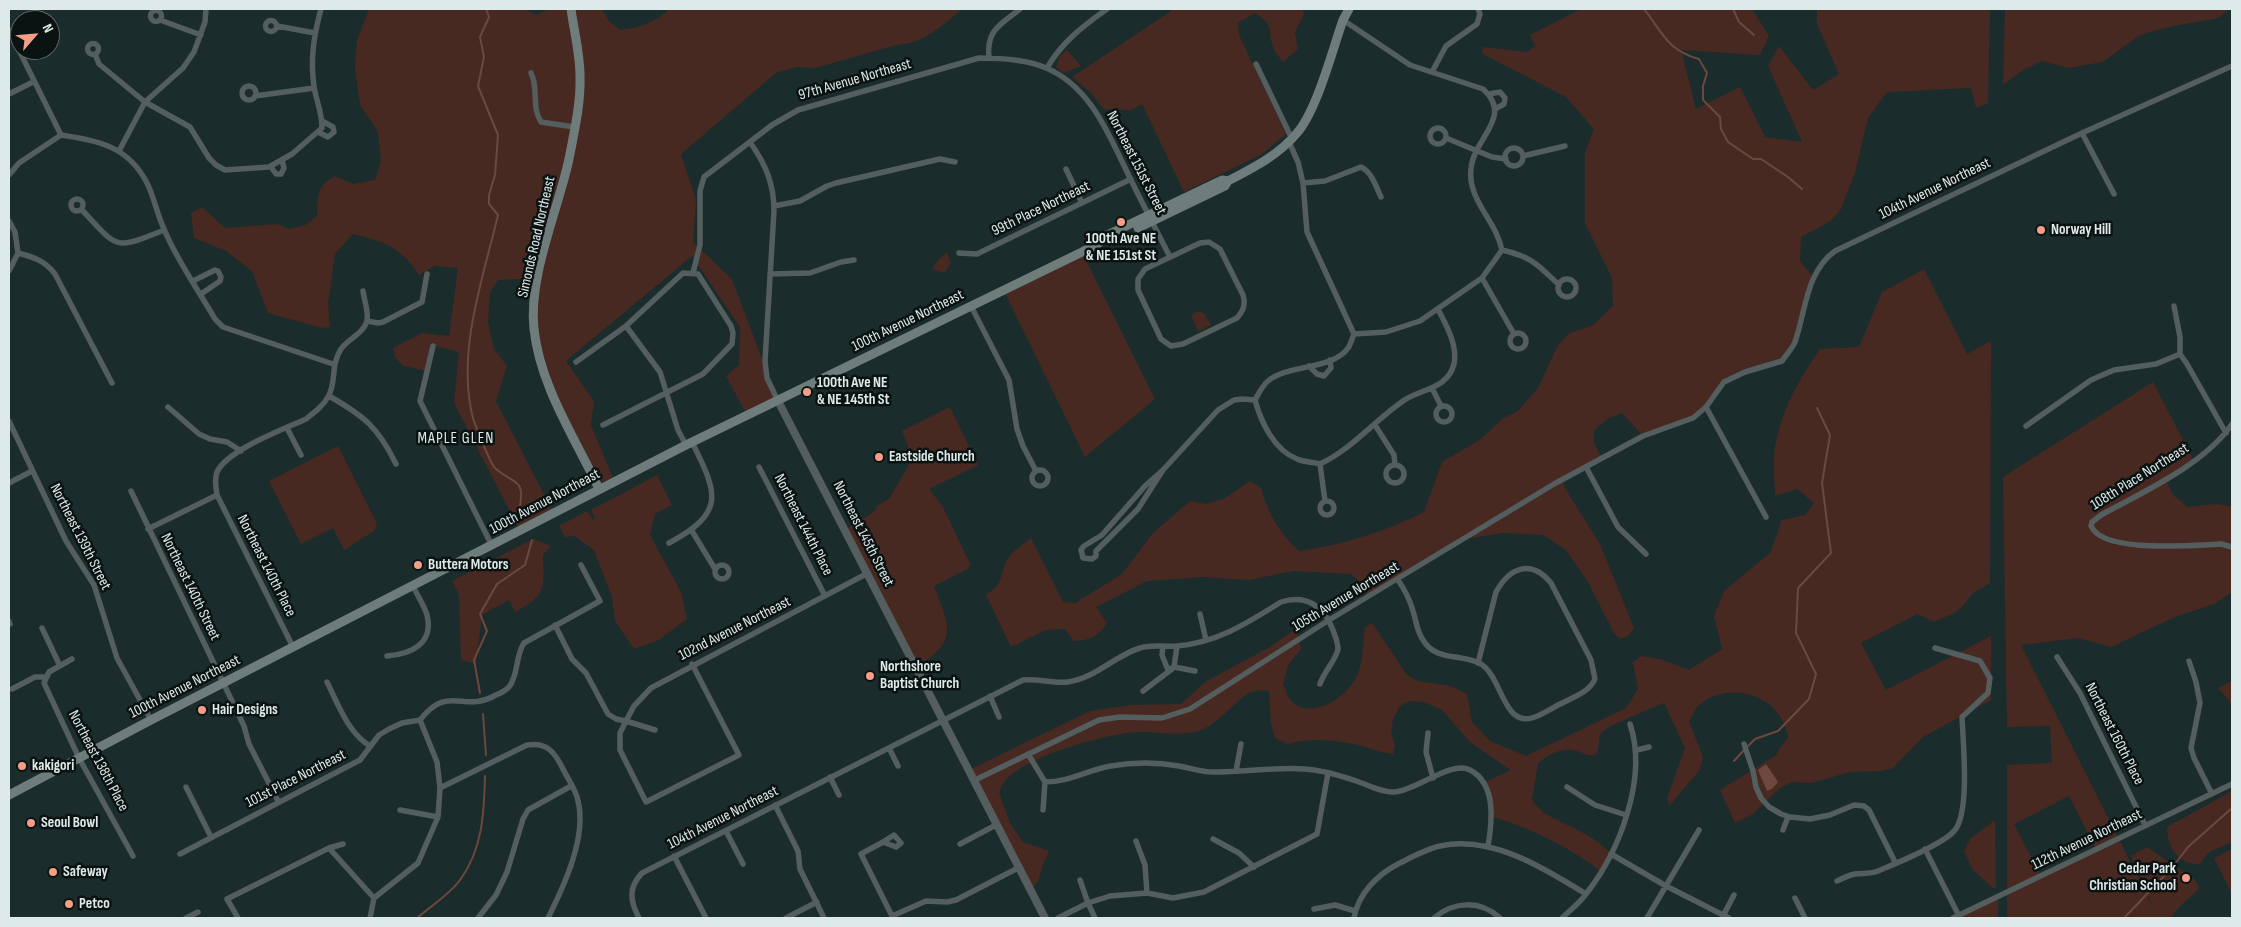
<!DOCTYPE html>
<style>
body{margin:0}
#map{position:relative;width:2241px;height:927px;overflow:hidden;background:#1a2c2c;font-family:"Sofia Sans Condensed",sans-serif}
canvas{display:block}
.frame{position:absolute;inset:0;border:10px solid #dee9e9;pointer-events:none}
.north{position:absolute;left:10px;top:10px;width:50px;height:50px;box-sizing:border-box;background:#0b1312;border:1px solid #5f6968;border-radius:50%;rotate:63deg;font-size:14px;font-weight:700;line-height:20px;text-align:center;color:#dee9e9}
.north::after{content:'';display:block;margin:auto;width:18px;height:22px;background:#f49e89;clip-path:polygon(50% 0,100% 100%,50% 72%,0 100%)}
</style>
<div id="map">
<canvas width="2241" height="927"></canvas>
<div class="frame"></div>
<div class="north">N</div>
</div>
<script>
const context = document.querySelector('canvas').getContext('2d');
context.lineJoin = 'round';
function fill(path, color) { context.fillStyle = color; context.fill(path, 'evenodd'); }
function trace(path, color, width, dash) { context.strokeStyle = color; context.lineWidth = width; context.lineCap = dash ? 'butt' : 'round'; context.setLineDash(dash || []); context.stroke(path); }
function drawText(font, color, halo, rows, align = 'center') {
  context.font = font + ' "Sofia Sans Condensed",sans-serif'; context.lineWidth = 5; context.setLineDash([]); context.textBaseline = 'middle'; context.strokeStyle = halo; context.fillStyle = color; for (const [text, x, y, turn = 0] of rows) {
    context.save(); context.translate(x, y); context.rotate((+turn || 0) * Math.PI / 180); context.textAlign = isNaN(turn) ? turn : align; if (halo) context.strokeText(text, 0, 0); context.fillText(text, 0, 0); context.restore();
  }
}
fill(new Path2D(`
 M369 9H525L536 15 549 9H602L609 21 620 30C640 28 656 22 670 9H962C943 25 923 44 896 45L815 68 796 67 776 73 681 154 696 200 693 242 732 279 777 399 747 415 726 376 739 365 740 327 692 256 566 361 594 401 591 425 613 478 602 482 548 385 534 327 538 278 498 280 490 292 488 322 494 349 507 366 496 401 553 512 520 531 454 403 459 352 433 345 427 371 403 366 395 357 393 348 422 333 449 336 458 268 435 266 419 275C401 247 385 242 353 234L335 254 328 304 330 327 321 328 268 313 252 271 226 251 194 238 191 213 202 207 225 228 277 224 290 229 305 225 317 216C318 197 316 185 335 176L353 184 375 180 381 160 378 132 360 105 355 69 357 40Z
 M1174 9H1302L1304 14 1295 32 1298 49 1283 62C1279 57 1273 50 1272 44 1268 25 1274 26 1255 13L1238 23 1239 35 1286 134 1262 154 1184 192 1142 104 1131 110 1104 109 1091 93 1072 77Z
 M1581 9H1752L1769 36 1760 55 1681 50 1696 109 1740 87 1765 137 1802 142 1768 66 1779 46 1813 90 1839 74 1817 24V9H1990L1988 103 1976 108 1971 88 1887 92 1868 118 1855 173 1840 211 1829 222 1801 237 1800 261 1813 277 1794 343 1782 361 1724 382 1693 418 1643 436 1622 413 1609 418 1594 430V443L1602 458 1563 479 1564 486 1571 498 1600 544 1634 628 1628 636 1620 639 1614 633 1588 582 1566 550 1543 535 1503 533 1465 539 1368 597 1363 585 1351 574 1293 571 1249 580 1202 577 1147 581 1096 607 1107 623C1099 636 1089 641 1074 641L1065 629 1045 630 1011 647 986 595C1005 584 999 572 1009 557 1014 550 1024 544 1031 538L1063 602 1075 603 1122 574 1153 533 1190 501 1206 504 1225 498 1250 481 1261 488C1268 513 1279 533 1299 551 1343 545 1384 532 1424 512L1442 462 1481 439 1502 419 1518 411 1538 388 1558 345 1570 333 1593 325 1613 306 1612 278 1585 223V153L1594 129 1566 97 1483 54 1482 47 1527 52 1535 46 1530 35Z
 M2005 9H2229L2218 18 2169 27 2140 35 2103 62 2068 68 2042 61 2023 70 2003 85Z
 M1067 50 1081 66 1063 73 1056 67 1060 56Z
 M947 252 951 263 944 273 932 269 939 259Z
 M1082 252 1155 399 1085 457 1004 291Z
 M1924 269 1967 354 1991 341 1990 583 1973 593 1962 607 1954 613 1934 622 1917 614 1861 643 1886 690 1991 636V700L1923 737 1893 768 1881 771 1850 772 1812 783 1792 782 1780 788 1753 814 1735 823 1720 790 1775 756 1788 737C1781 696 1732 679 1699 705 1695 709 1692 716 1689 721L1703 757 1699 771 1669 806 1667 798 1685 748 1664 703C1656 706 1603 728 1601 733 1597 739 1601 746 1596 755 1587 757 1581 751 1572 750 1560 748 1547 756 1538 763L1532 800C1536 805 1541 811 1546 814 1568 827 1594 834 1611 854L1601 871C1568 847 1532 828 1493 817L1483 783 1511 770 1471 743 1442 710 1424 702 1410 701 1400 706 1393 719 1391 732 1395 746 1393 754C1378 752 1371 748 1358 745 1336 740 1309 737 1287 744L1275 738 1271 724 1269 690C1264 691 1258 690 1254 691 1236 697 1220 725 1198 731 1178 737 1158 731 1138 732 1106 734 1029 755 1007 779 1003 782 1001 788 999 792L1010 823 1023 842 1049 851 1042 867 1039 879 1031 891 969 770 1090 711 1131 705 1181 704 1205 682 1270 647 1297 628 1301 649 1288 665 1283 685C1286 690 1288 699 1292 702 1314 721 1349 695 1358 674 1363 662 1363 640 1365 627L1372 623 1407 675 1418 681 1451 686 1467 694 1472 722 1490 741 1526 756 1626 708 1638 689 1633 662 1641 656 1660 659 1689 670 1722 649 1714 616 1724 591 1770 553 1782 520 1805 515 1814 503 1797 489 1775 496C1775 483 1773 470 1774 457 1777 418 1798 380 1820 349L1859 347 1882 292Z
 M1199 311 1205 314 1211 325 1198 331 1191 315Z
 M2153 382 2193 459 2165 478 2173 495 2188 507 2215 504 2232 506V592L2214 604 2175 617 2111 647 2079 638 2021 645 2155 911 2131 856 2147 847 2195 880 2199 887C2192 900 2178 903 2172 918H2007V765L2052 763 2050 726 2007 727 2003 477ZM2069 796 2096 849 2041 876 2014 824Z
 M950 407 978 465 929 489 943 507 970 564 969 568 934 586C950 628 959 641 916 667L845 530 875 511 877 506 889 499 910 463 908 446 902 431Z
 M338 446 377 524 374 531 344 550 333 528 301 544 269 481Z
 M657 475 672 505 655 514 650 535 681 592 687 619 659 640 634 649 615 621 612 597 594 550 575 536 565 537 559 526 587 511 593 520 595 518 591 510Z
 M533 539 551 546 543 555C544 589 547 595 515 612L509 600 482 615 476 664 461 660 459 595 452 581Z
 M2232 681V707L2229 700 2218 688Z
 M2232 791V842L2209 852 2200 864C2178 865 2167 847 2167 827Z
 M1995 820 1996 888H1993L1973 870 1964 851 1970 839Z
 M2232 849V892H2231L2214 858Z
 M1998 898V918H1953Z`), '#482922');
fill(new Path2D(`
 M1766 764 1778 782 1772 789 1767 791 1758 770Z`), '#6c483f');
trace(new Path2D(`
 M486 9 489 17 480 37 484 57 478 86 498 135 495 175 489 195V204L498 215C483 279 456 352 473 418 475 425 490 462 494 467 512 485 527 476 519 510
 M1644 9C1663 33 1667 50 1699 59L1707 73 1703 86V100L1720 117 1721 129 1728 142 1753 159H1761L1788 177 1802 189
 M1733 9 1739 22 1754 35
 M480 693 474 660 487 631 480 614 497 584 525 565 532 540
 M483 714 486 755
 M1747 747 1755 739 1778 731 1809 699 1816 674 1796 633 1798 588 1831 553 1822 483 1830 435 1817 408
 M1734 761 1744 750
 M417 918C431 906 450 894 460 880 483 849 484 812 485 776
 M2124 918 2171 869 2188 847 2232 808`), '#6c483f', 2);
trace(new Path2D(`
 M150.5 16a5.5 5.5 0 1 1 11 0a5.5 5.5 0 1 1-11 0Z
 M160 20 201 35
 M1343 20 1410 65 1483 89C1514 117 1474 138 1471 168 1467 200 1496 220 1502 250
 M265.5 26a5.5 5.5 0 1 1 11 0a5.5 5.5 0 1 1-11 0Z
 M277 26 315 33
 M9 30 61 135
 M87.5 49a5.5 5.5 0 1 1 11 0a5.5 5.5 0 1 1-11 0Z
 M95 54 99 64 145 102 190 127 209 158 216 165 225 170 269 167 292 154 322 128C322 111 316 101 314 86 310 59 314 35 321 9
 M989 58C986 30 1000 25 1020 9
 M1256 64 1292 139
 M1047 68C1062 42 1083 26 1107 9
 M1432 72 1446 46 1477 24 1480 14 1478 9
 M531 73C539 88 531 107 541 122L574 127
 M242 93a7 7 0 1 1 14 0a7 7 0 1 1-14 0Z
 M9 94 33 82
 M1489 94 1500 92 1505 98 1504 104 1495 109
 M255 96 314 88
 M1430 136a8 8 0 1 1 16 0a8 8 0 1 1-16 0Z
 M318 132 328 137 334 132 333 127 322 121
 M2082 133 2114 194
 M1446 138 1492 157 1506 159
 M750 142C766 165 774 184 774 211L765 361 767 378 777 399
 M1289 142 1298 162 1303 183 1307 232 1354 334
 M1505 157a9 9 0 1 1 18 0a9 9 0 1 1-18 0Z
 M119 151 145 102 183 68 194 52 205 22 206 9
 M1523 156 1565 146
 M271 167 276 174H281L284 168 282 160
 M1066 169 1082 203
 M9 175 19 163 61 135C99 141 128 146 147 183 154 197 157 214 164 229 176 259 199 291 215 319L223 327 333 364
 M1303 183 1325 181 1361 167C1372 172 1376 187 1381 197
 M71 205a6 6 0 1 1 12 0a6 6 0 1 1-12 0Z
 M774 206 800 201 827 186 836 183 940 159 955 162
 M82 210C118 248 113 251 164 230
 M9 221 15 232 18 253
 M1209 242 1220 249 1243 295C1246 305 1243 311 1237 318L1183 344 1171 346 1161 339 1138 290V279L1145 269 1200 243Z
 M1502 250C1532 257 1537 264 1559 285
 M18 253C34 257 45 261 55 274L112 383
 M959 253 977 254 1131 179
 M9 271 18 253
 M693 273 700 245V191L704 177 772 125 798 110 979 58C1000 58 1026 59 1046 68 1092 87 1110 138 1130 178 1143 205 1157 231 1170 257
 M770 274 810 273 841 262 854 260
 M1482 278 1514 334
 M1558 288a9 9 0 1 1 18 0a9 9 0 1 1-18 0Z
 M193 281 215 270 218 271 221 277 220 281 201 294
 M971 306 1009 380 1017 429 1023 446 1036 471
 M2174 306 2180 337V354
 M367 321 378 323 383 322 422 302 427 274
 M626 326 660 372 678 430 686 445
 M1510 341a8 8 0 1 1 16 0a8 8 0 1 1-16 0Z
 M433 346 420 401 492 546
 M2180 354 2187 364 2226 433
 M576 362 626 326 683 273 698 274 731 326 733 333 732 344 703 374 603 425
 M1309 366 1317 374 1324 376 1331 368 1330 360
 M1432 388 1441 406
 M329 396C364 416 378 427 396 464
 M1436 414a8 8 0 1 1 16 0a8 8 0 1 1-16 0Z
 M168 407 199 434 210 439 227 442 241 451
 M1706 407 1766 517
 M9 421 66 541 94 585 117 658 151 720
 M2232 424C2205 464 2143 492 2101 515L2092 522 2091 526C2103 554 2193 545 2221 544L2232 547
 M1375 425 1394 455 1395 465
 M2026 426 2091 380 2114 370 2156 364 2180 354
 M287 428 301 455
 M1320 464C1312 462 1303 462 1297 459 1274 450 1261 422 1255 400 1259 393 1262 386 1268 381 1288 364 1333 370 1348 348 1351 344 1352 338 1354 334L1386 332 1420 321 1482 278 1502 250
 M1320 464C1352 449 1374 421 1403 401 1420 389 1448 389 1454 364 1458 345 1446 325 1438 309
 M1320 464 1325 501
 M1386 474a9 9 0 1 1 18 0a9 9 0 1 1-18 0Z
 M759 467 825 596
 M1586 467 1618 527 1646 554
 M1032 478a8 8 0 1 1 16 0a8 8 0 1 1-16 0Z
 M1163 470 1138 509 1096 551V556L1092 559 1083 558 1081 550 1084 546 1102 535 1145 486 1163 470 1218 410 1234 400 1242 399 1255 400
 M9 483 32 471
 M131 491 244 726 249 744 278 801
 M1320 508a7 7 0 1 1 14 0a7 7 0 1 1-14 0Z
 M148 529 217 495
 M692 531 715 569
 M669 543C727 512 717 493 692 442
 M715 572a7 7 0 1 1 14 0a7 7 0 1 1-14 0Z
 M1398 580C1405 590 1410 600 1413 611 1416 620 1417 632 1423 640 1436 662 1462 653 1481 664 1503 678 1503 729 1535 717 1543 714 1551 709 1558 705 1571 698 1589 693 1595 679L1591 660 1551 583C1531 559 1510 567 1496 592L1478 663
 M1200 614 1206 640
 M9 621 10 624
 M555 625 572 659 586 673 608 714 616 719 626 721 620 733V750L646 802 739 755 692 664
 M42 628 60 666
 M1163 646 1162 655 1168 670 1174 667 1177 646
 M293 647 217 495C216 487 214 480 217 472 227 450 284 429 306 419 315 412 323 406 328 397 337 382 330 366 341 349 348 339 364 333 367 321 369 312 364 300 363 291
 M387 656C411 654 434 644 427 615 424 605 417 595 413 586
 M2057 657 2080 693 2145 825
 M72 659 49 672 44 683 79 758 133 856
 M2189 661 2196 682 2200 703 2191 748 2194 758 2212 794
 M1174 667 1195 671
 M327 682C338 704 348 733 370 746
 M12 689 35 677H45
 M1143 691 1172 669
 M990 696 999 717
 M655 730 626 721 634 706 651 688 868 573
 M1428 733 1426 752 1433 778
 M1744 744 1753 771 1756 787 1761 798 1769 807 1781 814 1790 817 1810 819 1830 815 1854 805 1864 806 1869 810 1895 862
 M889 748 898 766
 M1637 750 1649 747
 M1028 754 1045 782 1043 810
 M1236 771 1241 744
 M830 777 839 795
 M975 780 1099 720 1120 717 1162 718 1190 709 1329 620 1554 484 1643 436 1693 418 1706 407 1724 382 1745 372 1782 361C1786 355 1792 349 1795 342 1806 310 1806 272 1835 251L2082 133 2232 66
 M1045 782C1070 782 1087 770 1111 766 1133 762 1157 762 1179 766 1191 768 1204 773 1216 772 1245 772 1275 767 1304 769 1323 770 1342 776 1359 782 1371 786 1383 793 1395 792 1417 790 1452 760 1470 770 1497 784 1492 823 1488 846
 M186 787 211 837
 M1567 787 1595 805 1626 815
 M440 788 527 745C546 742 554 751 562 767 567 778 576 789 578 801 587 837 564 886 548 918
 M775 805 798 851 800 869 824 918
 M400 810 438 817
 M1783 830 1788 817
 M726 831 743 864
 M1213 839 1239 853 1254 867
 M1136 841 1145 865 1147 893
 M883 842 894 835 901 843 896 847 883 842 861 854 893 918
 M960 844 996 825
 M329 848 374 898 370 918
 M1925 849 1959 916
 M180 854 360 760 379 735 389 729 402 723 420 720C449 683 463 714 496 695 501 693 506 690 509 687 519 674 515 656 524 643L600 601 581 565
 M1611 854 1666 886 1729 918
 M674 856 706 918
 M1080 880 1088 903 1095 918
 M1837 881C1843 878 1849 875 1855 874 1863 873 1871 874 1878 871 1895 864 1945 843 1955 830 1970 811 1963 742 1962 717L1988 693 1990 678 1980 661 1935 648
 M374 898 418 863 438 817 440 788 437 762 420 720
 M1795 898 1805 918
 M1314 909 1335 905 1355 911
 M892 916 926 901 947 902 956 900 1018 868
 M1723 916 1734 895
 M186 918 198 912
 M238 918 227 899 329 848 343 844
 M478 918 496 895 507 872 523 819 528 810 571 786
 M639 918C630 901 628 888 642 873L1023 680C1038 678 1053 684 1068 682 1096 678 1114 656 1140 648 1152 644 1164 647 1177 646 1219 642 1247 623 1281 602 1306 594 1324 606 1333 630 1335 636 1338 642 1338 649 1337 658 1324 672 1320 684
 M786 918 817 902
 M1058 918 1088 903 1110 896 1147 893 1173 898 1204 892 1317 834 1328 773
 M1354 918C1358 894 1377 875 1398 864 1412 857 1426 849 1440 846 1492 835 1544 868 1586 894
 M1434 918C1454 901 1480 900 1500 918
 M1562 918C1570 910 1580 903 1586 894 1620 851 1648 777 1630 724
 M1647 918 1699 830
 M1953 918 2232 784`), '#555e5e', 5.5);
trace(new Path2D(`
 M777 399 1045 918`), '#555e5e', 8);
trace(new Path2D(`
 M571 9C574 31 580 54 580 76 581 103 574 133 569 159 558 210 528 277 534 329 540 386 575 438 599 489
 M1138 228 1225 186 1228 181C1253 168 1279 155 1297 133 1317 110 1332 51 1343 20L1349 9
 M9 795 151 720 686 445 1082 252 1099 243 1101 238 1222 180 1228 181`), '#6f7c7c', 9);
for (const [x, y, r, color] of [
 [1121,222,5,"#f49e89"],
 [2041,230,5,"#f49e89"],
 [807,392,5,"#f49e89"],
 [879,457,5,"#f49e89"],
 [418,565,5,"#f49e89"],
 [870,676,5,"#f49e89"],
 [202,710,5,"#f49e89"],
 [22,766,5,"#f49e89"],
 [31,823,5,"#f49e89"],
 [53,872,5,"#f49e89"],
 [2186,878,5,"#f49e89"],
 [69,904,5,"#f49e89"]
]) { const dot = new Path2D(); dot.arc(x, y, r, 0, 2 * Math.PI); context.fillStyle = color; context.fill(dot); trace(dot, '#0b1312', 2); }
drawText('15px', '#dee9e9', '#0b1312', [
 ["97th Avenue Northeast",855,80,-16],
 ["Northeast 151st Street",1136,163,63],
 ["104th Avenue Northeast",1935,189,-26],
 ["99th Place Northeast",1041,209,-26],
 ["Simonds Road Northeast",537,237,-77],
 ["100th Avenue Northeast",908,321,-26],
 ["108th Place Northeast",2140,477,-32],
 ["100th Avenue Northeast",545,502,-28],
 ["Northeast 144th Place",803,525,63],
 ["Northeast 145th Street",863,534,63],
 ["Northeast 139th Street",80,537,63],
 ["Northeast 140th Place",266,566,63],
 ["Northeast 140th Street",190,587,64],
 ["105th Avenue Northeast",1346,597,-31],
 ["102nd Avenue Northeast",735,629,-27],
 ["100th Avenue Northeast",185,687,-27],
 ["Northeast 160th Place",2114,734,63],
 ["Northeast 138th Place",98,761,62],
 ["101st Place Northeast",296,779,-27],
 ["104th Avenue Northeast",723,818,-27],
 ["112th Avenue Northeast",2087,840,-26]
]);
drawText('bold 15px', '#dee9e9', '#0b1312', [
 ["Norway Hill",2051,230],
 ["100th Ave NE",1121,239,"center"],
 ["& NE 151st St",1121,256,"center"],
 ["100th Ave NE",817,383],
 ["& NE 145th St",817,400],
 ["Eastside Church",889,457],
 ["Buttera Motors",428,565],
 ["Northshore",880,667],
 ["Baptist Church",880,684],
 ["Hair Designs",212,710],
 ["kakigori",32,766],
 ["Seoul Bowl",41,823],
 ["Cedar Park",2176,869,"right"],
 ["Christian School",2176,886,"right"],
 ["Safeway",63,872],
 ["Petco",79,904]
], 'left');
context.letterSpacing = '1px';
drawText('16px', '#dee9e9', '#0b1312', [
 ["MAPLE GLEN",456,439]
]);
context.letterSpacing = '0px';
</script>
